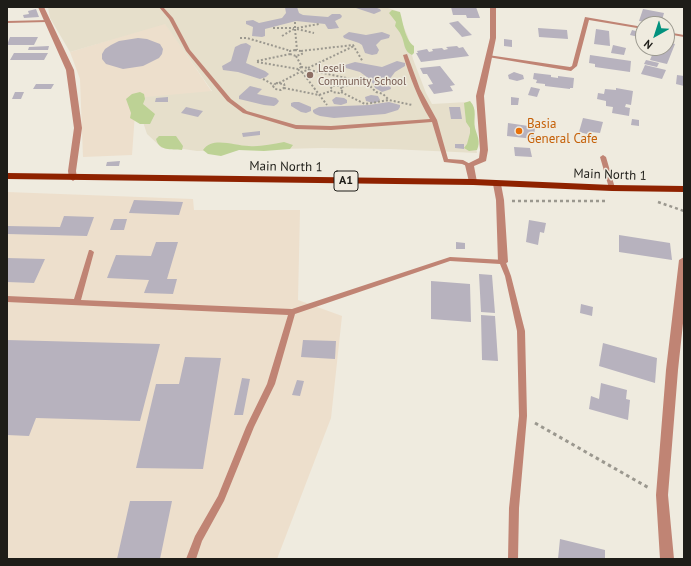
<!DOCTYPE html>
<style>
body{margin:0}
#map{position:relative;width:691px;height:566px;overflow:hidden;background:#efebdf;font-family:"PT Sans",sans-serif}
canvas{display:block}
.frame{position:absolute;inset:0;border:8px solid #1e1d18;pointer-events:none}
.north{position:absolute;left:635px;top:16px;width:40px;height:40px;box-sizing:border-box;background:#efebdf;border:1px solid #9b998f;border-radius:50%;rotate:219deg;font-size:11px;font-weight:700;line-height:16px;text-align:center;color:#1e1d18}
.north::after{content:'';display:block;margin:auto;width:14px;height:18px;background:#02927e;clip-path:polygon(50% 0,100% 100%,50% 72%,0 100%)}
</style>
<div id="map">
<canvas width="691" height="566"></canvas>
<div class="frame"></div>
<div class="north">N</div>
</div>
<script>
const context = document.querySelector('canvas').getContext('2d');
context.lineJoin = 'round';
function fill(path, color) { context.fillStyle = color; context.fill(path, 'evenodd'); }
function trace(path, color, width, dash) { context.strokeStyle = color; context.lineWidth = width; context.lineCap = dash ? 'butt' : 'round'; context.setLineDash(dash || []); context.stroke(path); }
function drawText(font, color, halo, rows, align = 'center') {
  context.font = font + ' "PT Sans",sans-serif'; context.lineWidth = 3; context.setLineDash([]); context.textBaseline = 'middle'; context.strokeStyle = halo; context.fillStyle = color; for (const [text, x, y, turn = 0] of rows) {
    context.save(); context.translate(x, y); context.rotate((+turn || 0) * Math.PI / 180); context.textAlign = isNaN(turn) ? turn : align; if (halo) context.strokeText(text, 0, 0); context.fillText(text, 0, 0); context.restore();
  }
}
fill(new Path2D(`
 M165 23 212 92 136 99 132 155 83 157 80 79 70 52Z
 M7 192 193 199 194 210H300L298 300 342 316 331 418 277 559H7Z`), '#eddfcc');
fill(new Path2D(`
 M48 7H385L397 11 408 37 413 59 426 93 432 104 468 102 477 153 390 149 322 148 197 151 170 147 162 148 147 134 135 98 212 91 165 24 70 52 50 18Z`), '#e6dfcb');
fill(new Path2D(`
 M392 10 400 12C403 22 405 40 414 46V53L412 55C403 51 405 42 401 35 400 32 397 29 395 26L396 22 389 13Z
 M140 92 144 94 145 99 143 104 155 114 150 124H140L130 118 131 113 126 99 132 94Z
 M470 101C478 110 473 118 475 128 477 136 481 141 477 150L469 151 464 148 467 144 470 133V128L466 122 464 103Z
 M159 136H176L183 146 182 150C171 149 159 151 156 139Z
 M284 142 293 145 290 149 264 151 239 150 221 156 208 154 203 150C213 136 234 146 249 146 260 147 272 144 284 142Z`), '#bdd295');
fill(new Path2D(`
 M285 7H297L299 13 303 15 328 17 332 14H340L342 16 341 18 335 21 339 28 331 29H328L325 24 296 21 265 29V36L262 37 252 36 253 27 246 24V21L253 20 259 23 282 18 286 13Z
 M353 7H374L380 9 381 11 374 14Z
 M451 7H476L480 18H467L466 15H453Z
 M36 9 39 17 24 18 23 15 29 14 28 11Z
 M643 9 664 13 661 24 639 21Z
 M458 21 472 35 462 37 449 23Z
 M538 28 567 30 568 39 539 37Z
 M596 29 609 31 610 46 594 44Z
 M632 30 643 33V38L630 35Z
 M349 32 366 35 382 32 390 35 389 38 381 40 376 45 379 50 377 54 372 55 365 53 362 45 359 43 344 38 343 36Z
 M10 37H38L34 45H7Z
 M138 38 147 39 160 44 163 49 162 54 159 58 143 66 123 69 106 64 102 59V54L105 49 111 45 119 41Z
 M504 39 512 40V47L504 46Z
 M667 42 675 44 667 64 650 60 655 48H667Z
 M246 43 251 46 246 63 265 71 269 74 266 77 260 79 238 72 223 70 222 66 231 61 235 47 241 44Z
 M613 45 626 48 624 55 611 53Z
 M49 46 48 50H28L29 47Z
 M457 46 459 48 463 47 469 56 421 62 416 53H418L417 51 427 49 429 52 433 51 432 49 442 48 444 50 448 49 446 47Z
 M14 53H48L44 60H10Z
 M590 55 631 61 630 72 595 67V64L589 63Z
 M646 60 659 63 657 67 644 64Z
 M397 61 405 63V66L395 72 389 80 391 89 382 92 375 88 371 80 360 72 346 68 345 65 355 62 382 67Z
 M645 65 666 70 662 79 641 74Z
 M440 66 455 85 450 86 453 91 434 94 428 85 433 84 427 74H423L420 68Z
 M514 72 523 75 524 79 517 81 509 79 508 75Z
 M534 73 551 75V77L558 78V76L574 78 573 88H570V89L545 86V84L536 83 537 80 533 79Z
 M677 75 684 76V86L676 84Z
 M36 84H54L51 89H33Z
 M250 86 262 89 257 94 276 98 279 101 277 104 274 106 264 105 239 99V96Z
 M531 87 540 89 537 97 528 95Z
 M616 88 633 91 631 105 626 104 625 107 630 108 629 116 612 113 613 107 606 106V101L597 99 598 93 604 94 605 89 616 90Z
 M15 92H24L21 99H12Z
 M371 95 378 96 380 100 378 102 373 103 366 101 365 97Z
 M168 97V102H155L156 98Z
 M336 97 344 98 347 100V103L341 105 334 104 332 100Z
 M511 97 519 98 518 105H511Z
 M294 102H299L311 107V111L306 113 301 112 291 106V103Z
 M389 102 400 105V107L398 110 385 114 334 118 320 116 315 114 313 112V110L319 107 369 105Z
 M186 107 203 111 198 117 181 113Z
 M449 107H460L462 119H451Z
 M583 118 603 122 600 133 591 132V135L579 132Z
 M632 119 639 120V126L631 125Z
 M508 123 535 127 534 139 507 136Z
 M260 131V135L243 137 242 133Z
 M455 144H464V149L455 148Z
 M514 147 530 148 532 157 515 156Z
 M120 161 119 166H106L107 162Z
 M134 200 183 202 179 215 129 213Z
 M64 216 94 217 87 236 7 234V226L60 227Z
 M114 219H127L124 230H110Z
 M529 220 546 223 544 233 540 232 538 245 526 242Z
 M619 235 670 243 672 260 619 252Z
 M156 242H178L167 279H177L173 294 144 293 149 280 107 278 116 255 151 256Z
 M456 242 465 243V249H456Z
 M7 258 45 259 34 283 7 282Z
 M479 274 492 275 495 313 481 312Z
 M431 281 470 284 471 322 431 319Z
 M581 304 593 307 592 316 580 313Z
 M481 315 495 316 498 361 482 360Z
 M7 340 160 344 140 421 36 418 29 436 7 435Z
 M303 340 336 341 335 359 301 357Z
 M603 343 657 358 655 383 599 366Z
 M185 357 221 358 203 469 136 468 156 384H179Z
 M242 378 250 379 243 415H234Z
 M297 380 304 381 300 396 292 395Z
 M601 383 627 390 626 399 630 400 628 420 589 409 591 396 599 399Z
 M130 501H172L160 559H117Z
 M560 539 605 550V559H558Z`), '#b7b2be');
trace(new Path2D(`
 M295 22V28
 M273 28H294
 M297 28 319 24
 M295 29 297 50
 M297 29 314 33
 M282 36 294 29
 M240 38H247L291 51
 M295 50 301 51 302 54 296 56 290 54V51Z
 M301 51 353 45 363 62
 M296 56 302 67
 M257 61 290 54
 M257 62 298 69
 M301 67 308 68 309 70 300 72 298 69Z
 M308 68 354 46
 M309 70 360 81
 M302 72 327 105
 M263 79 274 85
 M276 83 284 84 285 87 281 90 275 89 273 86Z
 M279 83 300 72
 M333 86H339L343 90 339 93 332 92 330 89Z
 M342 87 364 80 376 92 383 94 389 100
 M284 88 319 95 331 91
 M341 92 365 104 389 100 412 105`), '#9b988f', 2, [2, 2]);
trace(new Path2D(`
 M512 201H607
 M658 202 684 211`), '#9b988f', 2.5, [3, 3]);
trace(new Path2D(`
 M535 423 649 488`), '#9b988f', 3, [3.5, 3.5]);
fill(new Path2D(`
 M159 7H163L173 18 190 50 231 99 247 111 296 125 331 126 430 119C418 99 410 77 403 55L407 54 420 89 437 120 448 159 463 160 472 165 469 167 462 164 444 162 432 122 331 130 296 129 243 113 227 101 186 51 169 19Z
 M585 17 643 27V29L589 20 577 66 571 71 488 57 486 56 488 55 570 67 572 66Z
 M49 20V21L47 22 7 23V21Z
 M667 32 684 35V37L667 34Z
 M603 155 606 157 615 188 614 189H610L609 188 600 157Z
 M89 250H91L94 252 81 300 292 309 450 257 505 260 511 276 525 331 527 416 519 508 518 559H508L509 508 519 416 517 331 505 276 500 264 450 261 295 314 275 384 254 427 224 501 202 541 196 559H186L195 536 218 496 246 427 267 384 288 315 7 302V296L74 299Z`), '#c08474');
fill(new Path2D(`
 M38 7H44L74 70 82 128 76 171 77 178 73 181 69 178 68 171 74 128 66 70Z
 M497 181 501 184 504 200 508 262 503 265 498 262 496 200 493 184Z
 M684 257V314L678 370 668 495 674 559H660L656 495 666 370 679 260Z`), '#c08474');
fill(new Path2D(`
 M490 7H496V38L484 96 488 150 486 161 474 166 477 182 473 185 469 182 465 165 479 158 480 150 476 96 490 38Z`), '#c08474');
fill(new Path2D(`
 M7 173 473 179 612 185 684 186V192L612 191 473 185 7 179Z`), '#8f2200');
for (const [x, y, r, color] of [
 [310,75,4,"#8d6e63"],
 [519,131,4,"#e8710a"]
]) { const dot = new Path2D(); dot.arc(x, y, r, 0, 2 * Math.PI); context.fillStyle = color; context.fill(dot); trace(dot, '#efebdf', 1.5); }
drawText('11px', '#785e54', '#efebdf', [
 ["Leseli",318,69],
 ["Community School",318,82]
], 'left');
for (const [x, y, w] of [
 [346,181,24]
]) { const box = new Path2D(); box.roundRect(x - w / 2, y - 10, w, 20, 3); context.fillStyle = '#efebdf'; context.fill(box); trace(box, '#1e1d18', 1); }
drawText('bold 12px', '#1e1d18', null, [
 ["A1",346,181]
]);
drawText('13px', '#c56008', '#efebdf', [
 ["Basia",527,124],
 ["General Cafe",527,139]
], 'left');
drawText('13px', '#1e1d18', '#efebdf', [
 ["Main North 1",286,167,1],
 ["Main North 1",610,175,2]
]);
</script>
